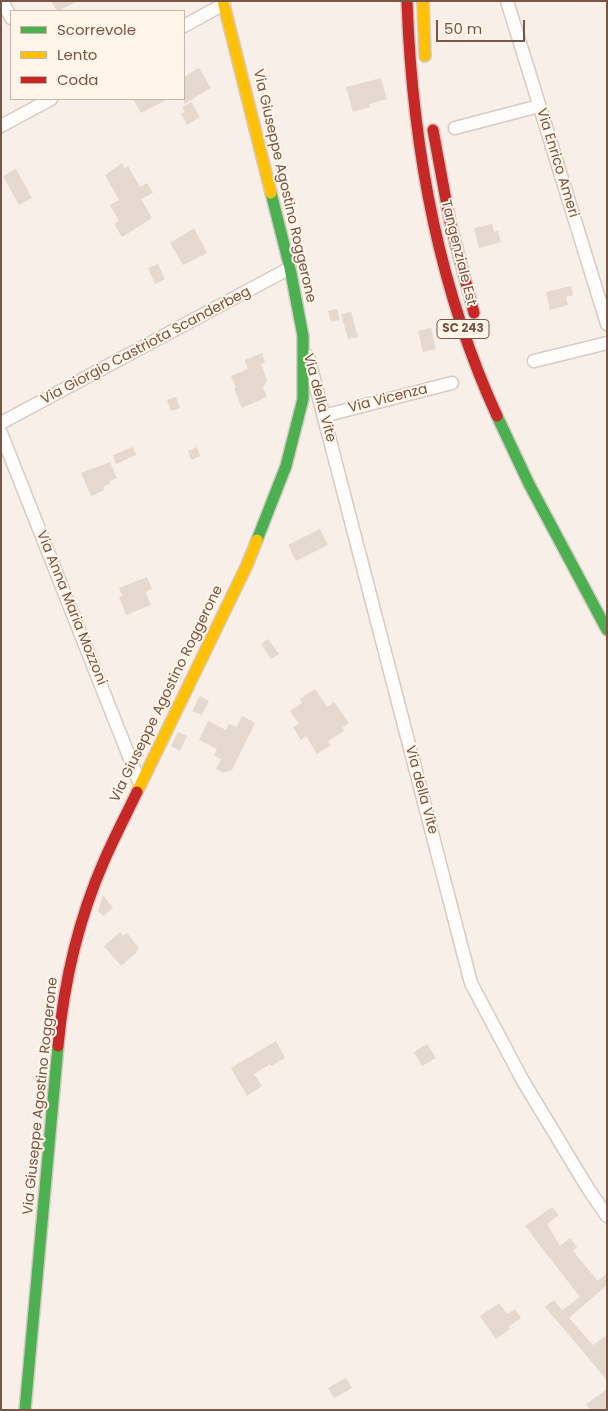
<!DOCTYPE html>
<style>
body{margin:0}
#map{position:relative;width:608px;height:1411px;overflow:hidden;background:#f8f0e8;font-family:Poppins,sans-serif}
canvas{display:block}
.frame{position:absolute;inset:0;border:2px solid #775546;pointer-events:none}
.legend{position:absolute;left:10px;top:10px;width:175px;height:90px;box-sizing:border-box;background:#fff5e9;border:1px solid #c9b5a8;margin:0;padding:6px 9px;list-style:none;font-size:15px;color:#775546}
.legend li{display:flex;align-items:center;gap:10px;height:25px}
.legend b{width:25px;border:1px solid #c9b5a8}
.scale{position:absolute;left:436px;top:20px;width:89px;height:22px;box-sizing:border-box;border:2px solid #775546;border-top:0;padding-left:6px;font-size:15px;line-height:18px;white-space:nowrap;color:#775546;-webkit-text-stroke:4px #fff5e9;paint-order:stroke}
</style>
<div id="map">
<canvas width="608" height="1411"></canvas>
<div class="frame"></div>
<ul class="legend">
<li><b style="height:6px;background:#4caf50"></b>Scorrevole</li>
<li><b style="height:6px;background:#ffc107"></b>Lento</li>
<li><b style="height:6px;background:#c62828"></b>Coda</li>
</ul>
<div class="scale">50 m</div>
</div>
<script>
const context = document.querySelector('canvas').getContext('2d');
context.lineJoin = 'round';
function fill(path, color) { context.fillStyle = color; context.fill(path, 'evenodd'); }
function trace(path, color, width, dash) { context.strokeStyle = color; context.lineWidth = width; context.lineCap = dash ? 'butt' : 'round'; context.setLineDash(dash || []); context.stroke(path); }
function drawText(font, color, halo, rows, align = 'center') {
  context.font = font + ' Poppins,sans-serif'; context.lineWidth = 4; context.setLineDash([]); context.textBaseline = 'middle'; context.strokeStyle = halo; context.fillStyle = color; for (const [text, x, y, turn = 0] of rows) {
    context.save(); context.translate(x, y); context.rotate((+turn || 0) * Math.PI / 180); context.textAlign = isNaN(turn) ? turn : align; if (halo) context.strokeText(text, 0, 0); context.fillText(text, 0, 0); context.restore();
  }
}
fill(new Path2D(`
 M51 1H77L59 11H57Z
 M199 68 211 88 184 104V77Z
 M381 78 387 99 369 104 370 107 353 112 346 87Z
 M133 99H168L141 113Z
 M191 102 200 117 187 125 181 114 185 112 182 107Z
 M122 163 124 168 128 166 140 187 147 183 153 193 141 199 152 218 122 237 114 224 119 221 110 205 119 200 105 175Z
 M16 169 32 198 19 205 3 176Z
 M492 224 494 232 498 231 501 242 479 248 474 228Z
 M194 228 207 253 183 265 170 243Z
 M158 264 165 279 155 284 148 268Z
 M571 286 573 295 566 297 568 305 550 310 546 292Z
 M337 309 340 320 331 322 328 311Z
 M351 312 358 337 348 339 341 314Z
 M431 328 436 349 423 352 418 331Z
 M262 353 265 363 261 364 267 380 263 388 267 397 242 408 234 388 236 387 231 376 248 369 245 360Z
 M176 397 180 408 171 411 167 400Z
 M133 447 136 455 116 464 113 455Z
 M197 447 200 456 191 460 188 451Z
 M110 462 117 478 110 481V484L103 487 105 490 91 496 81 473Z
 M320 529 328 545 296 561 288 545Z
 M147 577 152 589 146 592 151 605 126 615 119 597 122 596 119 588Z
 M268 639 279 654 271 659 261 644Z
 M315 689 327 707 334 702 349 723 342 728 344 731 328 741 331 745 317 754 306 736 301 740 293 727 299 724 290 711 302 703 300 699Z
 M200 696 209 701 202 715 192 711Z
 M242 716 255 723 232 770 223 773 216 769 221 759 214 756 217 749 199 740 208 721 226 730 229 724 237 727Z
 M178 732 187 736 180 751 171 746Z
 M103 895 113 908 103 916 98 911Z
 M120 932 123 936 127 933 139 948 136 951 137 952 121 966 104 946Z
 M276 1041 285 1058 271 1066 270 1064 254 1074 262 1086 247 1096 231 1068Z
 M427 1044 436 1058 422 1066 414 1052Z
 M552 1207 559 1215 547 1224 560 1246 570 1238 577 1247 573 1251 598 1281 607 1273V1285L569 1318 593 1345 607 1335V1380L545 1307 554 1300 562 1310 580 1297 525 1226Z
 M499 1303 507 1314 515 1309 521 1318 508 1327 510 1329 496 1339 480 1316Z
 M346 1378 352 1388 334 1398 328 1388Z
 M607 1389V1410H591L586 1404Z`), '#e4d8cf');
const street = new Path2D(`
 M2 1 11 18
 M507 1 607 324
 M184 26 224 4
 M1 126 51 99
 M455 128 539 106
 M308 356 471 983 523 1081 589 1190 607 1216
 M534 361 607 343
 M323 416 452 383
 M1 423 290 268
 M1 433 140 784`);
const fast = new Path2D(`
 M497 416 529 484 607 630
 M257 540 286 466 303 399V336L290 268 271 193
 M25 1410 58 1046`);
const slow = new Path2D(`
 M223 1 271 193
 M423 1 425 56
 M137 792 247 565 257 540`);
const jam = new Path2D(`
 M407 1C412 144 437 285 497 416
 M433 130 450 222 474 313
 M58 1046C64 982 78 920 104 861 114 838 126 815 137 792`);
trace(street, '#d6cbc5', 15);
trace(fast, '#d6cbc4', 14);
trace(slow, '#d6cbc4', 14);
trace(jam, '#d6cbc4', 14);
trace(street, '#fefdfc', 12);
trace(fast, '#4caf50', 11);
trace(slow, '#ffc107', 11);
trace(jam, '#c62828', 11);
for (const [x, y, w] of [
 [463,329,52]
]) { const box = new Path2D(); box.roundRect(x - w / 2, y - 9.5, w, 19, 4); context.fillStyle = '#fff5e9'; context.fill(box); trace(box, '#775546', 1); }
drawText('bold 12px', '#775546', null, [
 ["SC 243",463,329]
]);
drawText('14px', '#775546', '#fff5e9', [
 ["Via Enrico Ameri",557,163,73],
 ["Via Giuseppe Agostino Roggerone",284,186,77],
 ["Tangenziale Est",458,253,76],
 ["Via Giorgio Castriota Scanderbeg",146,346,-28],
 ["Via della Vite",319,398,75],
 ["Via Vicenza",388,399,-14],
 ["Via Anna Maria Mozzoni",71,608,68],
 ["Via Giuseppe Agostino Roggerone",167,694,-64],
 ["Via della Vite",421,790,75],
 ["Via Giuseppe Agostino Roggerone",41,1096,-84]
]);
</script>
